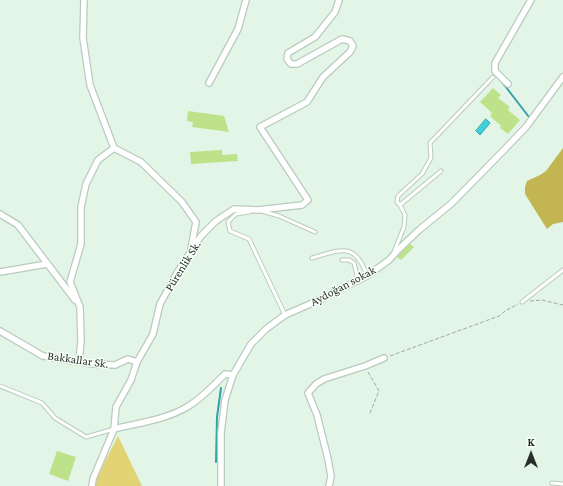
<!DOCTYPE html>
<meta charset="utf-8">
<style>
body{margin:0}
#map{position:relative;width:563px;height:486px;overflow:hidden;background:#e3f5e7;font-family:"Crimson Pro",serif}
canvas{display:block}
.north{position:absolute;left:511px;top:434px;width:40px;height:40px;-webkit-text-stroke:3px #f8fff9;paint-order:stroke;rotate:0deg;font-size:11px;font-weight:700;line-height:16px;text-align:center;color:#282f2a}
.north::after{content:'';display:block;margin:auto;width:14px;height:18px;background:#282f2a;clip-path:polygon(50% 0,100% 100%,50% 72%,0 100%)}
</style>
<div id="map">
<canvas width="563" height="486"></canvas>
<div class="north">K</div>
</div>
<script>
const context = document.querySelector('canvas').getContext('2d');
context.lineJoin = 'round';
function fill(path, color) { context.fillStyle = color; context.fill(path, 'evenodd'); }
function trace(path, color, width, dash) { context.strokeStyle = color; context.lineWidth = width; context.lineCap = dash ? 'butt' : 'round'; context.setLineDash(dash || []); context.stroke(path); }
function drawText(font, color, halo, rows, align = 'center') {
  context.font = font + ' "Crimson Pro",serif'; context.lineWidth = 3; context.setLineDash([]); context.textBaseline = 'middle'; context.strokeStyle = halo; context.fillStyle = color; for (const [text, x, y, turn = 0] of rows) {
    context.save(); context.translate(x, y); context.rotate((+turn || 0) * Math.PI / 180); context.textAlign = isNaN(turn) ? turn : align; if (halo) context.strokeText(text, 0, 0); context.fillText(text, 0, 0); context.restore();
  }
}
fill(new Path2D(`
 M118 436 142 486H94L96 479Z`), '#e2d475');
fill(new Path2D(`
 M563 148V222L553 224 547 229 525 194V187L527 181 540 175 546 171Z`), '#c3b551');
const water = new Path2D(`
 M486 119 490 123 480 135 476 131Z`);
fill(water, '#3cd1df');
trace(water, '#36a0a9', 1);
trace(new Path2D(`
 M502 82 529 117
 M216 462 217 417 221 388`), '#36a0a9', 2);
fill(new Path2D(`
 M493 88 501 95 498 98 510 107 508 110 520 120 508 134 500 128 501 126 490 116 492 113 480 102Z
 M188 111 224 116 229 132 192 127 193 122 187 121Z
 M222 150V155L237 154 238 161 191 164 190 152Z
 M410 244 414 247 401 260 397 257Z
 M57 451 76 457 68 481 49 474Z`), '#bde289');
const service = new Path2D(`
 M400 205 397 202 398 196 422 174 431 158 430 143 493 77
 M262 211 279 216 315 232
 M249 212 236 214 228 222 230 231 249 239 285 315
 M394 252 404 227 405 215 400 205 441 171
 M312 258C341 250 355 241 367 276
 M342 260H349L354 263 358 280
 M522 302 563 270
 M0 386 42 403 55 418 86 437 114 429
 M552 483 563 484`);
const minor = new Path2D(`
 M84 0 83 38 90 85 114 148 141 162 182 202 196 222 191 249
 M209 83 238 29 246 0
 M508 84 495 71V63L531 0
 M0 214 18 225 75 300
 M0 272 47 264
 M0 331 43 356 93 364 115 365 128 359 137 362
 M79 361 81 341 80 307 70 282 81 244V207L86 184 98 160 114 148
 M114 429C138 423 165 420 187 407 201 399 213 386 225 374L233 375
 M92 486 93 479 114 429 116 407 131 380 137 362 153 334 160 304 177 273 201 236 216 221 234 209 258 210 302 205 308 200 260 127 307 102 323 77 350 52 353 46 350 41 342 39 297 64H291L287 59 288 53 315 37 335 12 339 0
 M221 486V433L225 400 233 375 251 344 266 329 285 315 310 304 367 276 389 260 399 249 419 230 452 203 504 150 526 127 563 77
 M329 486 331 476 328 459 317 415 308 393 316 384 324 379 365 366 384 358`);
trace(service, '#b9cbbd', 5);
trace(minor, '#b9cbbd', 8);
trace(new Path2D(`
 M530 301 542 300 563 305
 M390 356 499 316 505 311 518 304
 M368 372 379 391 370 413`), '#9daaa0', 1, [4, 2]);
trace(service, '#fff', 3);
trace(minor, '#fff', 5.5);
drawText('12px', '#282f2a', '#f8fff9', [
 ["Pürenlik Sk.",183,266,-58],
 ["Aydoğan sokak",343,286,-28],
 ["Bakkallar Sk.",78,360,8]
]);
</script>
